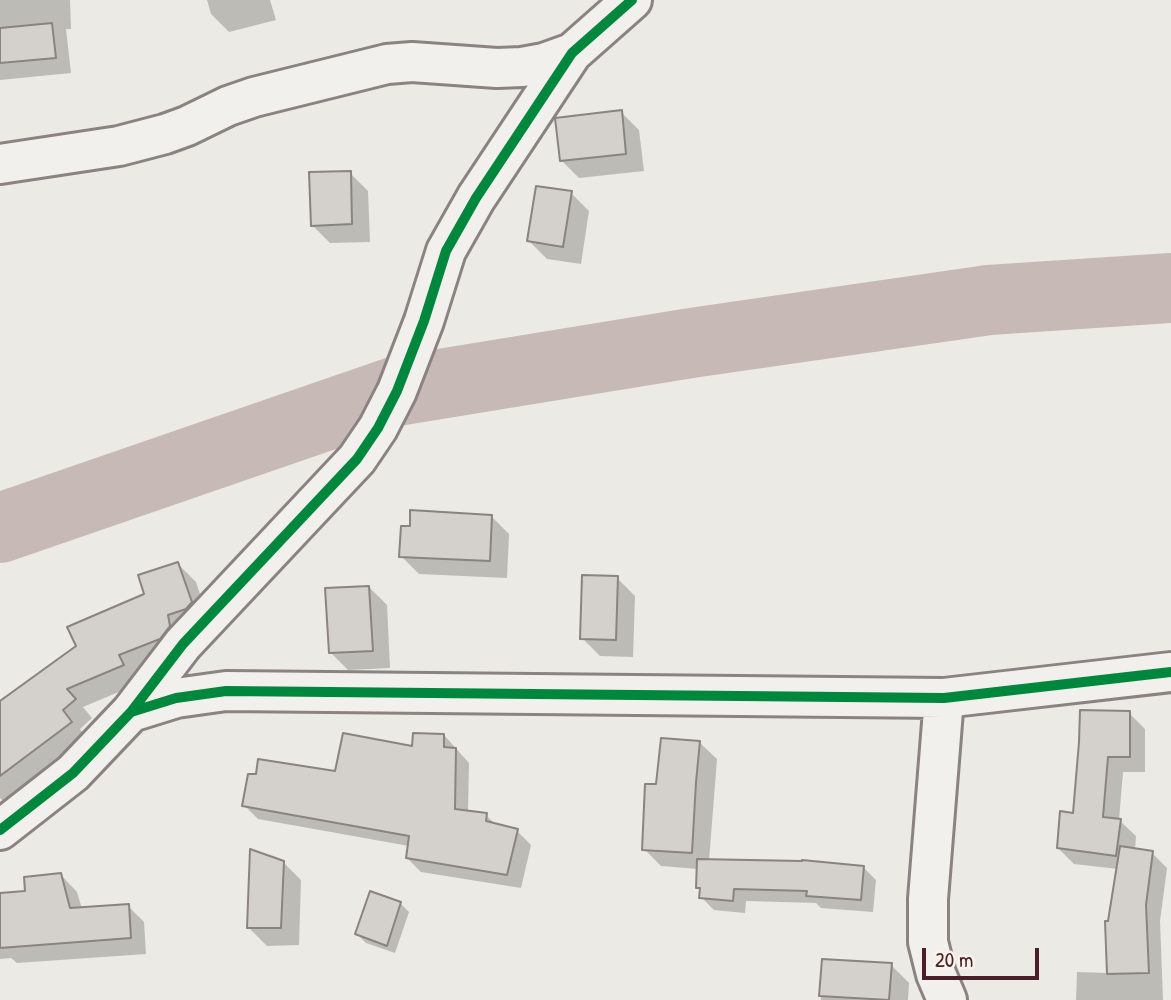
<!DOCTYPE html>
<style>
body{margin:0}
#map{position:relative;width:1171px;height:1000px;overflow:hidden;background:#eceae4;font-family:"Patrick Hand",sans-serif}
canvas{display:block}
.scale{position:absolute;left:922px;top:948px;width:117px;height:32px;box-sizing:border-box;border:4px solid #4a1f2b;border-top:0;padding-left:9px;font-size:21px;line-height:24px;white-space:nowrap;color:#4a1f2b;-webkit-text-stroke:5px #f7f3e8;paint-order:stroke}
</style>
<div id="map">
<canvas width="1171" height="1000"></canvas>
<div class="scale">20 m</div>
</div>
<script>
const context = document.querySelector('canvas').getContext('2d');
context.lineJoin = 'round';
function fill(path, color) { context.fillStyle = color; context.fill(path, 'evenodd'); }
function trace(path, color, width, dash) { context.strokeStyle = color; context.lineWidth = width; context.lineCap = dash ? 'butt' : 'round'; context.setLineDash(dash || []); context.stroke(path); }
fill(new Path2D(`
 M0 0H70L71 29H66L71 73 0 80Z
 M207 0H270L276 20 229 32 211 14Z
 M621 112 639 130 644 171 579 178 561 160Z
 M350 173 368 191 370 242 330 243 312 225Z
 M571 193 589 211 581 264 547 259 529 241Z
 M491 516 509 534 507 578 419 574 401 556Z
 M178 564 196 582 209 621 177 656 135 673 140 683 83 707 92 718 80 729 88 740 9 807 0 798V703L146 595Z
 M617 578 635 596 633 657 600 656 582 638Z
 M369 587 387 605 390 668 348 670 330 652Z
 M1129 713 1145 729V772H1123L1119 820 1136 836 1135 850 1152 853 1167 868 1160 921 1163 1000H1076L1077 972 1109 973 1110 922 1118 869 1074 864 1058 848Z
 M444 735 469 763 468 812 486 815 497 826 517 831 531 845 521 888 421 872 407 858 409 846 258 819 244 805 337 773 414 748Z
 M700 743 717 759 709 861 863 867 876 880 873 912 821 908 816 903 746 901 745 913 714 910 701 897V890L698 887V869L661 866 644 849 657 786Z
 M283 862 301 880 299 945 267 946 249 928Z
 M61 875 77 892 82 909 128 906 144 922 146 954 17 963 11 958 0 959V895L27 893Z
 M400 903 409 912 395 953 366 943 357 934Z
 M823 961 891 965 909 983 908 1000H821Z`), '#0003');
trace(new Path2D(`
 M0 528 397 391 691 343 989 300 1171 288`), '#c7b9b6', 70);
const building = new Path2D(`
 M52 23 56 58 0 63V28Z
 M622 110 626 154 560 161 555 118Z
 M351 171 352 224 311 226 309 172Z
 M536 186 572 191 563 247 527 241Z
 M410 510 492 515 490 561 399 557 401 526H410Z
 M178 562 192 602 186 609 168 615 170 626 160 639 119 655 124 665 67 689 76 699 63 710 72 722 0 776V701L76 646 67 627 144 594 138 575Z
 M582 575 618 576 616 640 580 639Z
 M369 586 373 651 329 653 325 588Z
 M1080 710 1130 711V757H1108L1103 817 1121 819 1116 856 1057 848 1060 811 1073 813 1079 742Z
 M343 733 412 746 413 733 444 734V747L456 748 455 809 487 813 486 821 518 829 507 875 406 858 409 836 242 806 248 774H256L258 759 335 771Z
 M661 738 700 741 696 782 692 853 642 850 645 784H656Z
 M1120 846 1153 851 1146 905 1149 973 1107 974 1105 921H1108Z
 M250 849 284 861 281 928H247Z
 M697 859 802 861V860L864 866 861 900 806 896 807 891 734 889 733 901 699 898 700 888H696Z
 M61 873 70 908 129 904 131 938 0 948V893L25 891 24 877Z
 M370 891 401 902 387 946 355 934Z
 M822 959 892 963 889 1000 819 996Z`);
fill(building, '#d4d0cc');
trace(building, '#8b8282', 2);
const minor = new Path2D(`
 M0 164 119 146 165 134 187 126 228 106 254 97 387 64 412 62 497 68 522 67 544 63 572 53
 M944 698 928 899V942L936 974 947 1000
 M131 712 183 644 357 459 378 428 397 391 424 321 446 251 476 198 572 53 632 0
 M0 830 73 773 131 712 176 698 226 691 944 698 1171 672`);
trace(minor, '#8b8282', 44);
trace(minor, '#f1f0ec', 38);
trace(new Path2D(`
 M131 712 183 644 357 459 378 428 397 391 424 321 446 251 476 198 572 53 632 0
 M0 830 73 773 131 712 176 698 226 691 944 698 1171 672`), '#00873e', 10);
</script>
